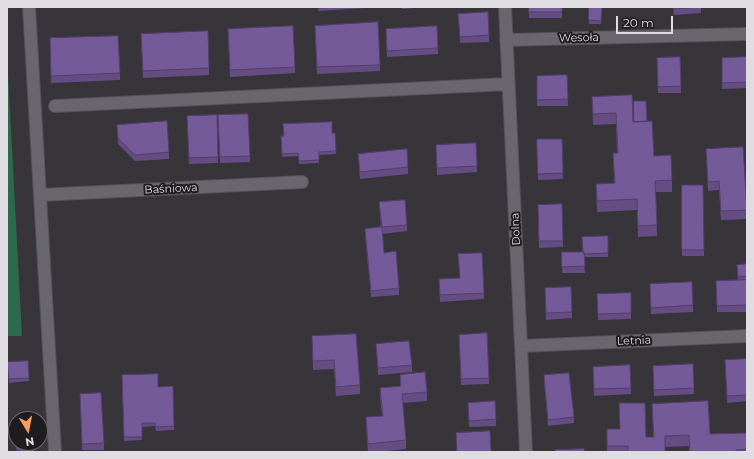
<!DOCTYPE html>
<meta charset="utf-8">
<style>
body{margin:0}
#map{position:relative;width:754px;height:459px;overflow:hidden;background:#37343a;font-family:Montserrat,sans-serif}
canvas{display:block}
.frame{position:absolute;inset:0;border:8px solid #dfdde1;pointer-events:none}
.north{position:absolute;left:8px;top:411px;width:40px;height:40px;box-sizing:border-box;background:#1e1c1f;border:1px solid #6b696d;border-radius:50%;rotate:170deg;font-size:11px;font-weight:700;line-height:16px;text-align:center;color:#dfdde1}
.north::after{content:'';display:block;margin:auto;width:14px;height:18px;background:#fd9c56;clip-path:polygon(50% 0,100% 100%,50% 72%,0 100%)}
.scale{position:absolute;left:616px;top:16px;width:57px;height:18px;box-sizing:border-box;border:2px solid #dfdde1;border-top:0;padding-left:5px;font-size:12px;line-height:14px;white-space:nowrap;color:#dfdde1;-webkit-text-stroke:3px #1e1c1f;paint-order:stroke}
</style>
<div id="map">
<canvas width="754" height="459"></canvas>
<div class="frame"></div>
<div class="north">N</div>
<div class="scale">20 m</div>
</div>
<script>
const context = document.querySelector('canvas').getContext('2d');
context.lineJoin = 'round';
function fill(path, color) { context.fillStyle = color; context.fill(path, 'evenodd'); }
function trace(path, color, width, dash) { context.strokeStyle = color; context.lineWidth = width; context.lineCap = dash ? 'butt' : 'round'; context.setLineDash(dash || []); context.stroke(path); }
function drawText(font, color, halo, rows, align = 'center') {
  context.font = font + ' Montserrat,sans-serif'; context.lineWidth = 4; context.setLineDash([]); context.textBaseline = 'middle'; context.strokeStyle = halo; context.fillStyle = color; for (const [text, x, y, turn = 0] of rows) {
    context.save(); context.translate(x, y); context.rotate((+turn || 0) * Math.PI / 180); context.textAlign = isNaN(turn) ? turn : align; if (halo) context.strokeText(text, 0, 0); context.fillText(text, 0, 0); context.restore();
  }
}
fill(new Path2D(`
 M7 55 22 336H7Z`), '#2d694d');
const minor = new Path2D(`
 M29 7 55 452
 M505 7 526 452
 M506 40 747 34
 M55 106 508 84
 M40 195 302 182
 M522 346 747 336`);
trace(minor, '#545257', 14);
trace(minor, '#69666d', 12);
fill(new Path2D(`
 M318 7H383L318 11Z
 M402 7H426L402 9Z
 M529 7H562V18H529Z
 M589 7H602L601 24H589Z
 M673 7H701V13L674 15Z
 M458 14 489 35V42L460 43Z
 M386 29 438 48V54L387 57Z
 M315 32 380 65V71L317 74Z
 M228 35 295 67V73L230 77Z
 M141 40 209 68V75L143 78Z
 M50 45 120 73V80L51 83Z
 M680 57 681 93H658L657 58Z
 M747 57V88L722 89V58Z
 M567 75 568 106H537V76Z
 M592 97 633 122 647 121 654 156 672 180V192H656L657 236 638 237 637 210 597 212 596 184 614 183 613 153H617L616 124 593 125Z
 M218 121 250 156V162L220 163Z
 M187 123 218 157V163L189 164Z
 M117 125 169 152V159L135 161 118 144Z
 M335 133 336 154 319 155V163L299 164 298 156 282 157 281 136Z
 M537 139H562L563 179 538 180Z
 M436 145 477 166V172L437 175Z
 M706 149 747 208V219L721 220 719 190 708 191Z
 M358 154 408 167V174L360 179Z
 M682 185H703L704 256H682Z
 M379 202 407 225V231L382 234 384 253 399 288V295L371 297 365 235V229L381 227Z
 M562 204 563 247 539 248 538 205Z
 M608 236V257H584L585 273H562V252H583Z
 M458 254 484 293V299L440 302 439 279 460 278Z
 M747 264V280H738L737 265Z
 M747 280V312H717L716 281Z
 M650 284 693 305V312L651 314Z
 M631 293V319L598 320 597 294Z
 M545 294 572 312V318L546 320Z
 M312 336 360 385V394L336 396 334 369 313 370Z
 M459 341 489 378V384L461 385Z
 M376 344 412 365V372L378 375Z
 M747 359V401L727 403 725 360Z
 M28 361 29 381 9 383 7 366Z
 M653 366 694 388V394L654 396Z
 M593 367 631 388V394L594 396Z
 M122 375 158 387 173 386 174 430 156 431 155 426 142 427V440L124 441Z
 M400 375 427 392V401L402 403 406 440V449L377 452H368L366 426V417L382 416 380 397V388L400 386Z
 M544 375 574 417V423L548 426 544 382Z
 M80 394 104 443V450H82Z
 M468 403 496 419V426L469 427Z
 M652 404 710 434 747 433V452H689V446L665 447V452H607V429L646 437H653Z
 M16 443H34V452H17Z`), '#654d84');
const building = new Path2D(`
 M318 7H333L318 8Z
 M529 7H562V12H529Z
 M589 7H602L601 21 589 20Z
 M674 7H700L674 9Z
 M488 12 489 35 460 37 458 14Z
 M378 22 380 65 317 67 315 26Z
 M293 26 295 67 230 70 228 29Z
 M437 26 438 48 387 51 386 29Z
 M208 31 209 68 143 71 141 34Z
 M118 36 120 73 51 76 50 38Z
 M680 57 681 86 658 87 657 58Z
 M747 57V82L722 83V58Z
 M567 75 568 99 537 100V76Z
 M632 95 633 122 652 121 654 156 671 155 672 180 655 181 657 225 638 226 637 199 597 201 596 184 615 183 613 153H618L616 113 593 114 592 97Z
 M634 101H646L647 121 634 122Z
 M248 114 250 156 220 157 218 115Z
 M217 115 218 157 189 158 187 116Z
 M167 121 169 152 135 155 118 138 117 125Z
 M332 122V133H335L336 151 319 152V160L299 161 298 153 282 154 281 136H284L283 124Z
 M537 139H562L563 173 538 174Z
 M476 143 477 166 437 168 436 145Z
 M743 147 747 210 721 211 719 181 708 182 706 149Z
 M407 149 408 167 360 172 358 154Z
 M682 185H703L704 250H682Z
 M405 200 407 225 382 227 379 202Z
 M562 204 563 241H539L538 205Z
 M382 227 384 253 396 251 399 288 371 291 365 229Z
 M608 236V253L584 254V252H583L582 237Z
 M562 252H584L585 266 562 267Z
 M482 253 484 293 440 295 439 279 460 278 458 254Z
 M747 264V276L738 277 737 265Z
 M747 280V305L717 306 716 281Z
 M692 282 693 305 651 308 650 284Z
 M571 287 572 312 546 313 545 288Z
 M631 293V313L598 314 597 294Z
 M487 333 489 378 461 379 459 335Z
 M356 334 360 385 336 387 334 360 313 361 312 336Z
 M409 341 412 365 378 368 376 344Z
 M747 359V395L727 396 725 360Z
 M28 361 29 378 9 379 7 362Z
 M693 364 694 388 654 390 653 366Z
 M630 365 631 388 594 389 593 367Z
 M425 372 427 392 402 394 406 440 368 444 366 417 383 416 380 388 401 386 400 375Z
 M569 373 574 417 548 420 544 375Z
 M158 374V387L173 386 174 426 156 427 155 423H142V437H124L122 375Z
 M101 393 104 443 82 444 80 394Z
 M495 401 496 419 469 421 468 403Z
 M708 401 710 434 747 433V449L736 450V452H690L689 435 665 436V452H628V446H607V429H620L619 403H645L646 437H654L652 404Z
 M32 416V419H16V429L15 417Z
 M490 431 491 452H457L456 433Z
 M17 443H34V449L17 450Z
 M584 449V452H555V450Z`);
fill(building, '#755a99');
trace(building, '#523f6b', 1);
drawText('11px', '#dfdde1', '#1e1c1f', [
 ["Wesoła",579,38,-1],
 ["Baśniowa",171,189,-3],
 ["Dolna",516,229,-93],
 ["Letnia",634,341,-2]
]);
</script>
